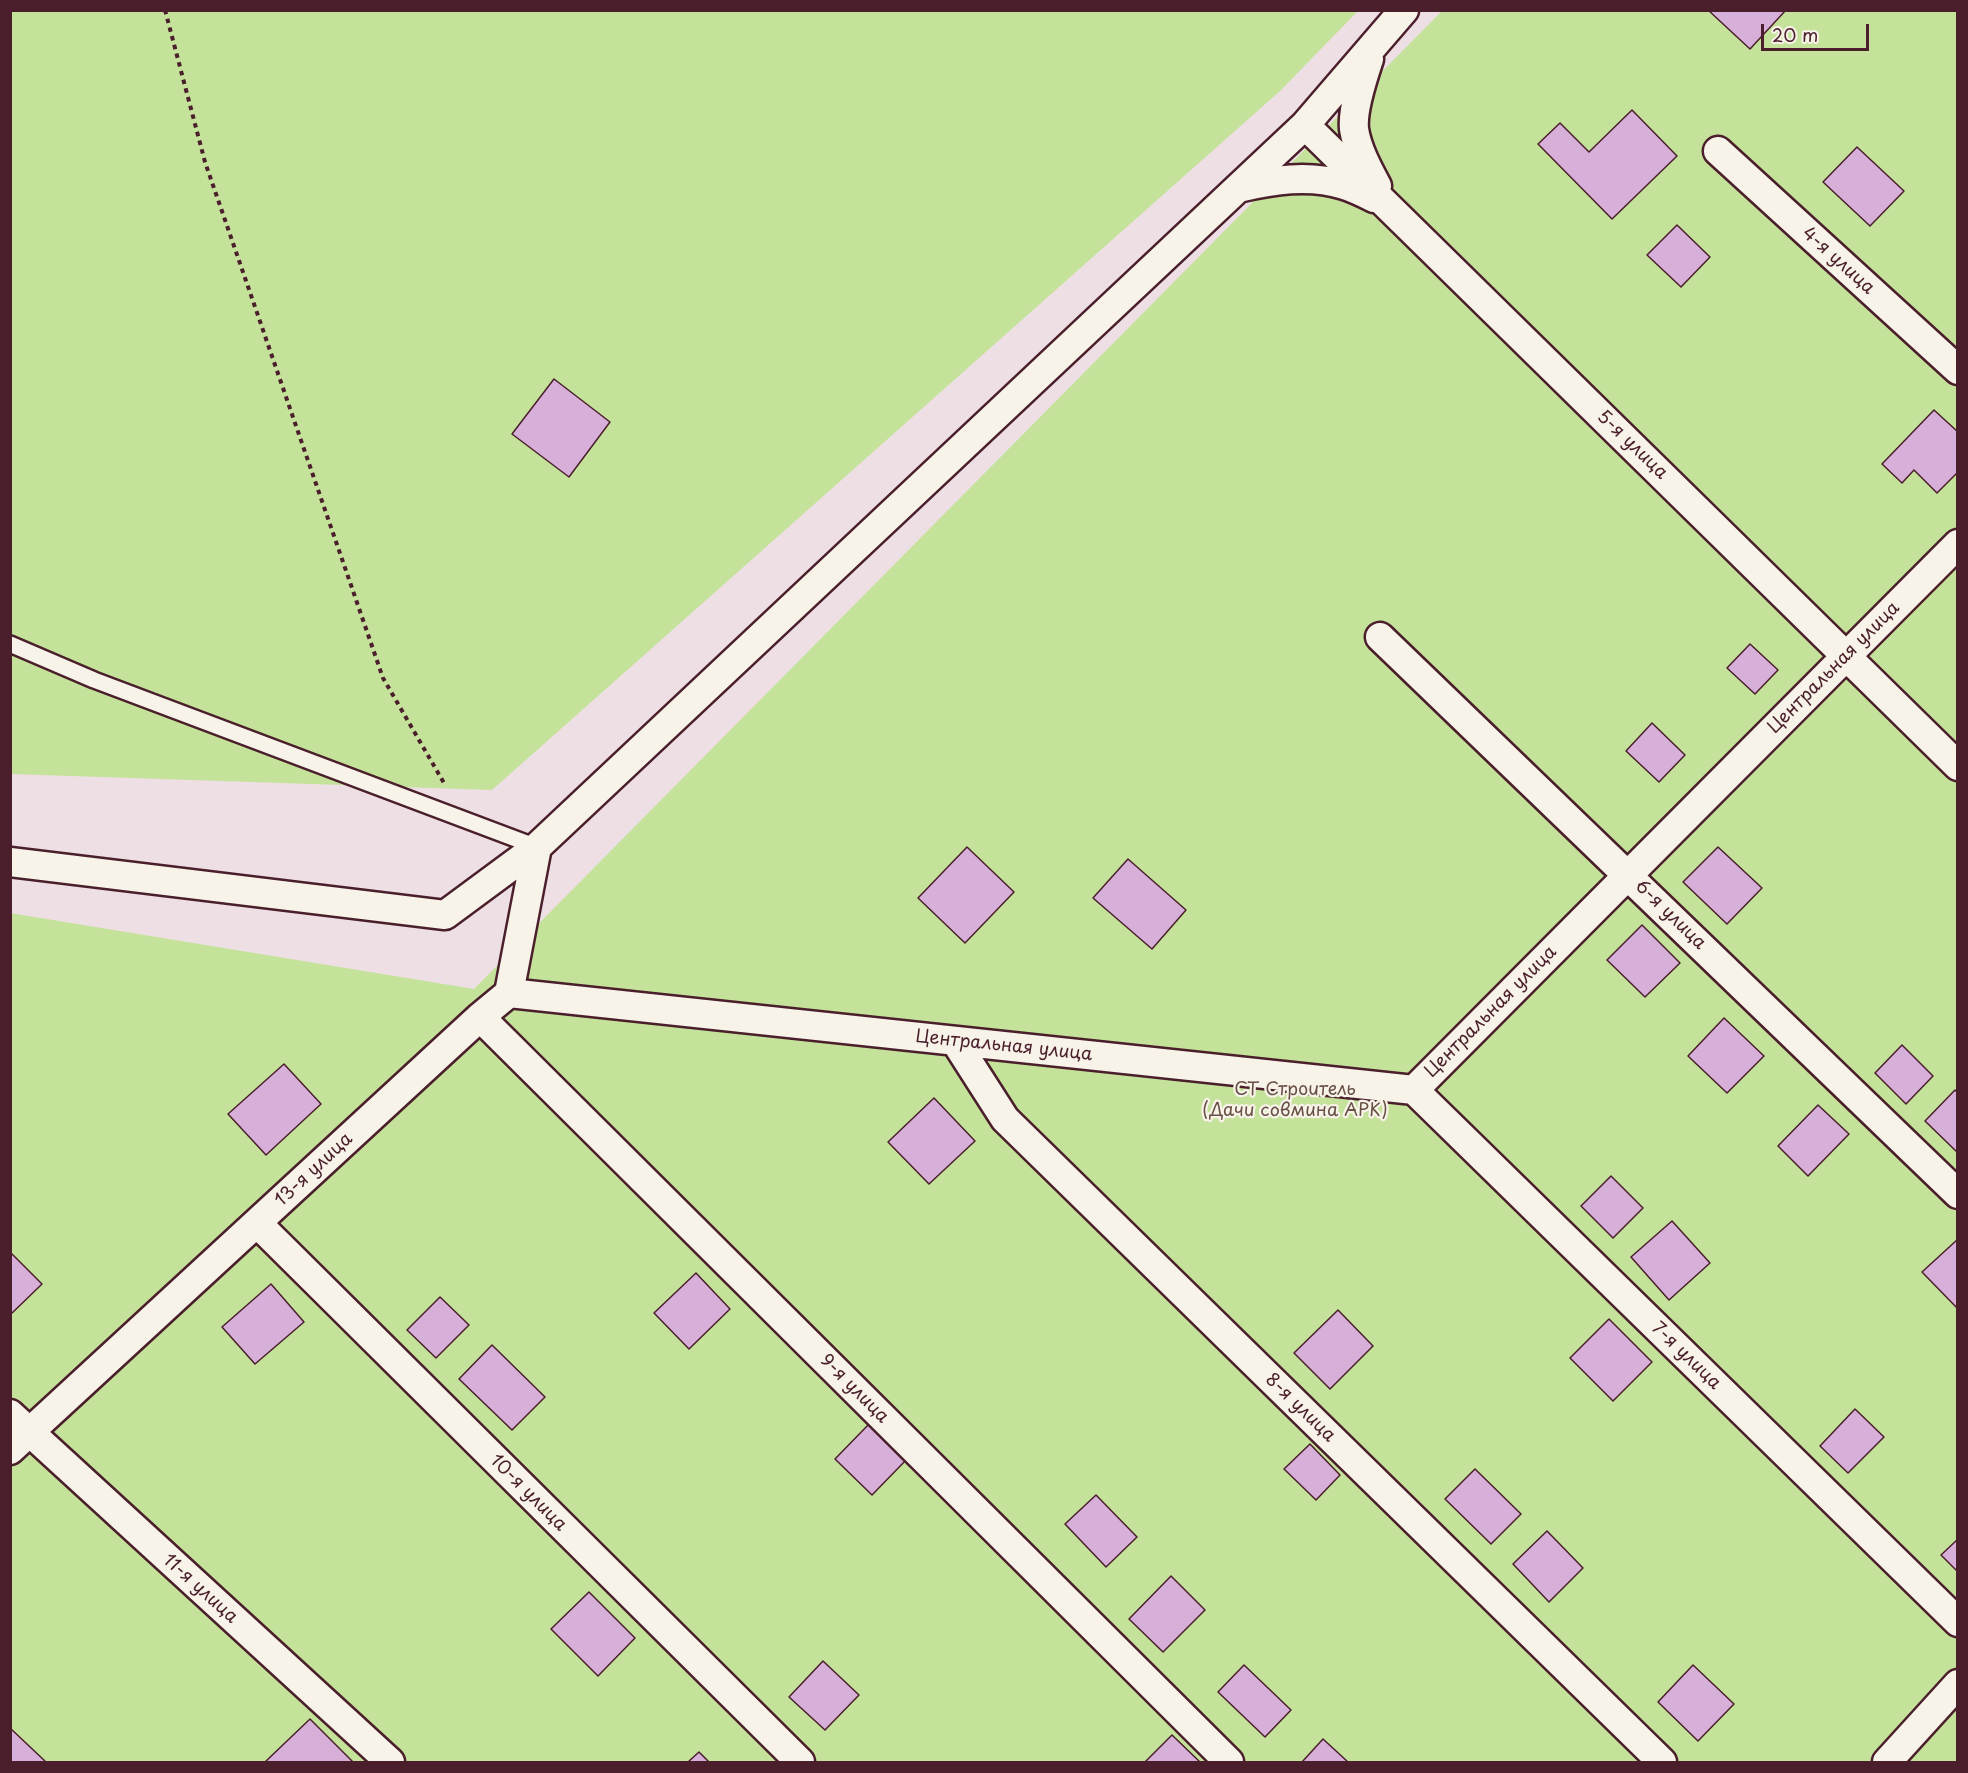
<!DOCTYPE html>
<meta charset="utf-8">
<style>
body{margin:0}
#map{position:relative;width:1968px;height:1773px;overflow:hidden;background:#eddfe3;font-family:"Playpen Sans",sans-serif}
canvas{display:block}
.frame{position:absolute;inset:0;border:12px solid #4a1f2b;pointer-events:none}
.scale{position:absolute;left:1761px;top:24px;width:108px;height:27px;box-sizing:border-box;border:3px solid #4a1f2b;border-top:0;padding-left:8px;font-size:18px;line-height:21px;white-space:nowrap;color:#4a1f2b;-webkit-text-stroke:4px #f7f3e8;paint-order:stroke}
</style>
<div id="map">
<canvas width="1968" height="1773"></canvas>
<div class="frame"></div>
<div class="scale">20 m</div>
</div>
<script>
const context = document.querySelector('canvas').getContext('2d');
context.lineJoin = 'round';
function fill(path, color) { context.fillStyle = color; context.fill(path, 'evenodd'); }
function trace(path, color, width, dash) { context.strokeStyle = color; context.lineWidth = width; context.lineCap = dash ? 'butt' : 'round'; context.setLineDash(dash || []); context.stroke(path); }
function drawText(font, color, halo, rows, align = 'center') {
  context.font = font + ' "Playpen Sans",sans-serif'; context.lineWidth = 4.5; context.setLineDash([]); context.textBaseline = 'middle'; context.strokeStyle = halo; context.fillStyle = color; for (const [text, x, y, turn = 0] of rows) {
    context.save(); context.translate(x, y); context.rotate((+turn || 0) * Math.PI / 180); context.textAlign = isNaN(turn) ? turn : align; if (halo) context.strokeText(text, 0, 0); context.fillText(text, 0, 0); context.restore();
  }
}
fill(new Path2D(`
 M11 11H1358L1280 91 492 790 11 774Z
 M1442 11H1957V1762H11L10 913 474 989Z`), '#c5e29a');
const building = new Path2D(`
 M1708 10H1786L1750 49Z
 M1632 110 1677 156 1612 219 1538 144 1560 123 1589 152Z
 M1857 147 1904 191 1870 226 1823 182Z
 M1677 225 1710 257 1681 287 1647 255Z
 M554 379 610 422 569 477 512 434Z
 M1934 410 1958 432V472L1937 493 1914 470 1902 483 1882 464Z
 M1750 644 1778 670 1755 694 1727 668Z
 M1652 723 1685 755 1659 782 1626 751Z
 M967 847 1014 892 965 943 918 898Z
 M1718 847 1762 888 1727 924 1683 882Z
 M1128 859 1186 910 1152 949 1093 898Z
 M1642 925 1680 963 1645 997 1607 960Z
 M1724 1018 1764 1056 1727 1093 1688 1056Z
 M1902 1045 1933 1076 1906 1104 1875 1073Z
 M284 1064 321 1104 266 1155 228 1114Z
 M1955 1090 1958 1093V1153L1925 1121Z
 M934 1098 975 1141 929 1184 888 1142Z
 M1818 1105 1849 1134 1808 1176 1778 1146Z
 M1611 1176 1643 1208 1613 1238 1581 1206Z
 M1672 1221 1710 1263 1669 1300 1631 1257Z
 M1958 1239V1309L1922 1272Z
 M10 1252 42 1284 10 1315Z
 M696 1273 730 1309 689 1349 654 1313Z
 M271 1284 304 1322 255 1364 222 1327Z
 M440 1297 469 1325 436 1358 407 1330Z
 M1338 1310 1373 1346 1330 1389 1294 1353Z
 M1609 1319 1652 1362 1613 1401 1570 1358Z
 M492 1345 545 1397 512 1430 459 1379Z
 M1855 1409 1884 1437 1848 1473 1820 1446Z
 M870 1423 908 1458 872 1495 835 1459Z
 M1310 1444 1340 1475 1316 1500 1284 1469Z
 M1475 1469 1521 1514 1491 1544 1445 1499Z
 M1096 1495 1137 1537 1106 1567 1065 1524Z
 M1547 1531 1583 1568 1549 1602 1513 1564Z
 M1958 1539V1572L1941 1555Z
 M1171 1576 1205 1610 1163 1652 1129 1619Z
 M589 1592 635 1638 598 1676 551 1629Z
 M823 1661 859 1695 825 1730 789 1697Z
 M1244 1665 1291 1710 1265 1737 1218 1692Z
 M1693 1665 1734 1704 1698 1741 1658 1702Z
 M310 1719 353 1762H265Z
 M10 1728 46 1762H10Z
 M1172 1735 1200 1762H1145Z
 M1323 1739 1348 1762H1302Z
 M699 1752 709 1762H688Z`);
fill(building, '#d6b0d8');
trace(building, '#4a1f2b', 1.5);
const service = new Path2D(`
 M10 644 94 680 537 847`);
const minor = new Path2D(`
 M1369 59C1363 77 1352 109 1354 129 1357 149 1368 169 1377 186
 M1305 125 1958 766
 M1718 151 1958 370
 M1238 188C1273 180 1309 174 1344 185 1354 188 1364 193 1374 198
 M1380 637 1958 1194
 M10 862 445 915 537 847 1305 125 1404 10
 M509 993 1414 1090 1958 544
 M480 1017 1229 1762
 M955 1041 1005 1119 1662 1762
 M1414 1090 1958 1622
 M257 1223 800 1762
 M10 1414 390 1762
 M10 1450 480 1017 509 993 537 847
 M1887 1762 1958 1684`);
trace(service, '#4a1f2b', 20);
trace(minor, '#4a1f2b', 33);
trace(new Path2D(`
 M165 10 205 162 383 678 444 783`), '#4a1f2b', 4, [4.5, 4.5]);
trace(service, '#f7f3e8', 15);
trace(minor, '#f7f3e8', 28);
drawText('18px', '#4a1f2b', '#f7f3e8', [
 ["4-я улица",1838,261,42],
 ["5-я улица",1632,445,44],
 ["Центральная улица",1834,668,-45],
 ["6-я улица",1670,915,44],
 ["Центральная улица",1491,1012,-45],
 ["Центральная улица",1004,1046,6],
 ["13-я улица",314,1170,-43],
 ["7-я улица",1686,1356,44],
 ["9-я улица",854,1389,45],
 ["8-я улица",1300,1408,44],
 ["10-я улица",528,1493,45],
 ["11-я улица",200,1589,42]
]);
drawText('18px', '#695047', '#f7f3e8', [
 ["СТ Строитель",1295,1090],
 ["(Дачи совмина АРК)",1295,1111]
]);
</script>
